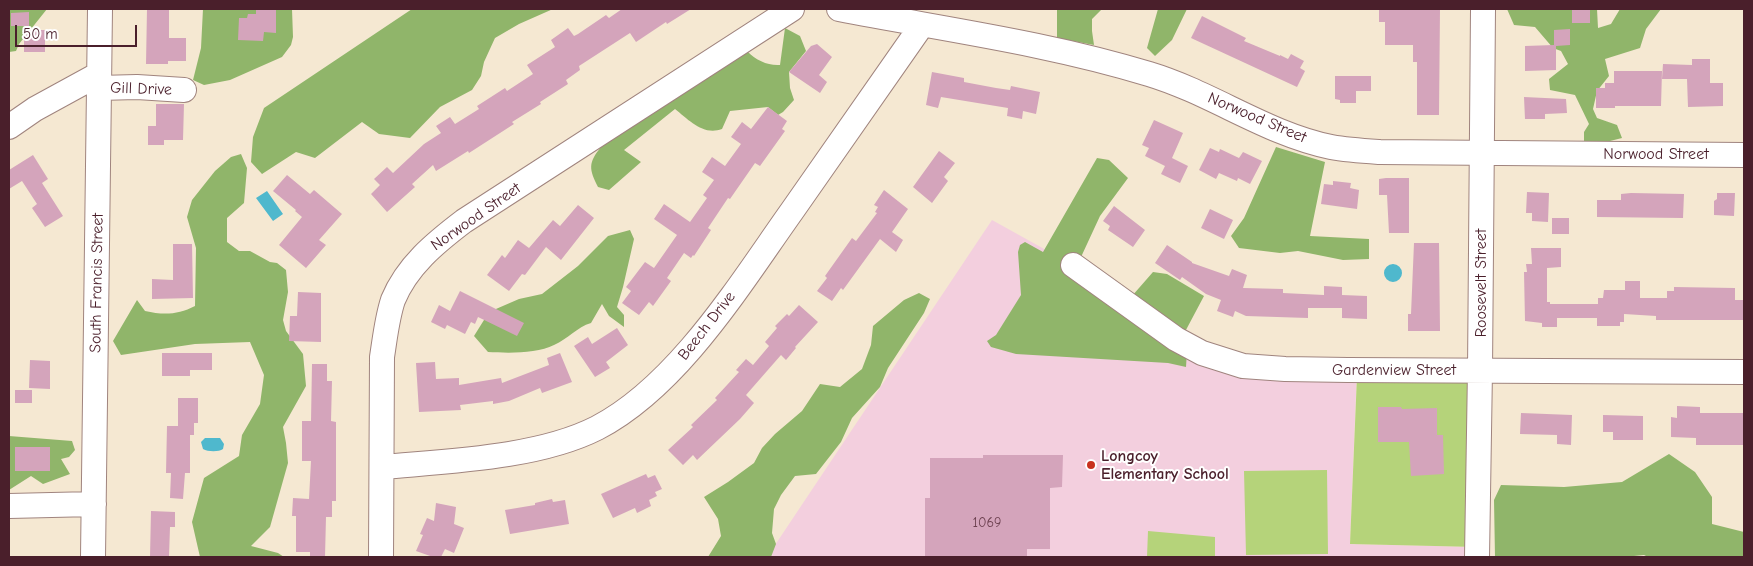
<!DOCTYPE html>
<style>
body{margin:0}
#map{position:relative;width:1753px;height:566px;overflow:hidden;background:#f5e8d2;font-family:"Comic Neue",sans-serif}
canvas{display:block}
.frame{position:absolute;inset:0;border:10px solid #4a1f2b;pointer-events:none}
.scale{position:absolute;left:15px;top:25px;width:122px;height:22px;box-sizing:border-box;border:2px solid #4a1f2b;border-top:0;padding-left:6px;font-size:15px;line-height:18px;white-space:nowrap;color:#4a1f2b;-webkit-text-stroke:4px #fff;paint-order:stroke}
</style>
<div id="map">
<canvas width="1753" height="566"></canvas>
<div class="frame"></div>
<div class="scale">50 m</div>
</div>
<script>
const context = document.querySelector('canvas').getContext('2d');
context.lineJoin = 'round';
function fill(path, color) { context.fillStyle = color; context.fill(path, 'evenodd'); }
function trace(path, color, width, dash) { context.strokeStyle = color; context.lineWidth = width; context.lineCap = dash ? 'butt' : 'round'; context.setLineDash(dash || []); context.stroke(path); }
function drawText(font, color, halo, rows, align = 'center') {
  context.font = font + ' "Comic Neue",sans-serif'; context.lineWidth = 4; context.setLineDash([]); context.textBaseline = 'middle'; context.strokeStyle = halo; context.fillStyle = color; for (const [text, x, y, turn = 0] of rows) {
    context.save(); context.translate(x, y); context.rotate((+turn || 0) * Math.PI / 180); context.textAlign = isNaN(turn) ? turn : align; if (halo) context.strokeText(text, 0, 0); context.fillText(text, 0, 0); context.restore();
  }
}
fill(new Path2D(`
 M992 220 1073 265 1202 353 1357 370 1350 544 1477 547V557H767Z`), '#f3cfde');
fill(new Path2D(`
 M1357 376 1480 377 1477 547 1350 544Z
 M1327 470 1328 554 1246 555 1244 471Z
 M1148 531 1215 537V557H1147Z`), '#b5d37a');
fill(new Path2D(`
 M9 9H47L19 44 16 51 9 52Z
 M203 9H292L293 37 291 45 282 57 230 80 204 85 193 80 201 48Z
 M412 9H553L519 24 495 38 484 62 481 76 472 90 440 107 410 138 379 134 362 122 315 158 296 152 262 174 251 162 253 137 264 108Z
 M1057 9H1102L1092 19V31L1094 45 1057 38Z
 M1158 9H1187L1172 40 1155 56 1147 48Z
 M1507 9H1597L1598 28 1611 24 1620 9H1661L1646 29 1640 48 1605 59 1609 76 1597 91 1593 109 1597 118 1617 125 1622 138 1606 142H1584V132L1589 124 1575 95 1550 90 1549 79 1568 64 1561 51 1553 48 1535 27 1514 25Z
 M785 28 800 36 806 51 789 72 790 88 794 100 783 112 778 115 768 107 730 111 722 129C703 136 689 120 675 109L624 150 641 162 609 190 598 187C589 169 588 163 601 147L732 60 748 52C756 60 768 66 780 65Z
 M1276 147 1325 162 1310 236 1369 239V259L1343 260 1298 251 1280 253 1239 248 1231 236 1244 218Z
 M241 154 247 168 244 203 227 218V242L239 251H250L270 262 277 263 286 270 288 292 283 320 286 331 303 354 306 386 283 427 286 443 288 463 270 527 251 546 278 553 284 557H200L192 522 204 478 239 456 242 435 260 404 264 375 250 342 195 344 121 355 113 341 137 300 145 311C163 315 178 315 195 306L196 248 187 217 192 200 215 171 231 157Z
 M1097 158 1109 160 1128 178 1100 216 1075 270 1132 296 1153 272 1167 274 1204 296 1178 345 1187 351 1186 367 1168 363 1016 354 991 347 987 341 996 335 1021 295 1018 252 1020 245 1025 242 1043 252Z
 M630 230 634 239 623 287 617 307 624 315V327L609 316 602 304 591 323C577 327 568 339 554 345 537 354 507 353 488 352L474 336 489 312 519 299 542 294 578 266 608 236Z
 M919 293 930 299 924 313 888 368 880 387 852 418 841 442 816 474 795 476 781 495 774 509 772 533 776 544 771 557H708L721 536 718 519 704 497 728 482 754 463 762 448 775 434 802 411 820 384 840 387 862 369 871 345 873 326 904 300Z
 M9 436 72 441 75 450 69 457 61 459 70 474 43 484 31 476 9 490Z
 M1669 454 1695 472 1712 497V524L1744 532V557H1648L1644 555 1624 557H1495L1494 500 1501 485 1564 487 1622 482Z`), '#90b56a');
fill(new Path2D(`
 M267 191 283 214 273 221 256 198Z
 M1384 273a9 9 0 1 1 18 0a9 9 0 1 1-18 0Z
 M205 438H220L224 444 223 449C219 452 208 452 203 449L201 442Z`), '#4fb8cd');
fill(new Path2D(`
 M147 9H169V38H186V61H168V64H146Z
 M256 9H276V33L264 32 263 41 238 40 239 18H247L248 14H256Z
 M622 9H691L667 24 666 22 636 42 630 33 579 66 580 70 566 80 568 84 540 102 541 104 512 122 514 124 469 153 468 151 436 171 433 165 412 184 415 187 387 212 371 194 380 185 374 179 387 167 393 173 424 144 441 133 436 126 450 117 455 124 479 109 477 106 505 88 507 91 533 74 527 65 555 47 551 40 568 28 574 36 578 34 606 15 609 18Z
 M1379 9H1440L1439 115H1417V62H1413V45H1385V22H1379Z
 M1572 9H1590V23H1572Z
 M29 12V26H11V13Z
 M1202 16 1246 38 1244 41 1280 56V55L1288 59 1291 54 1304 61 1300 68 1305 71 1297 87 1191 38Z
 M1570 29V45L1556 46V70L1525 71V46L1554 45V30Z
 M24 30H45V52H24Z
 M817 44 832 57 819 75 827 82 820 93 789 72 811 46Z
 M1692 59H1710V83H1723V106L1688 107 1687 79H1662L1663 64 1692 65Z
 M1614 71H1662L1661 106H1615V108H1596V88H1605V83H1614Z
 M932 72 964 78V82L996 88 1010 90 1011 86 1040 92 1036 114 1023 111 1022 119 1007 116 1008 108 941 97 938 108 926 105Z
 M1335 76H1371V91H1356V103H1340V100L1335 99Z
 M1524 97 1566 99 1567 113 1545 114V119H1525Z
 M156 104H184L183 140H164V145H148V126H156Z
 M768 107 787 121 782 129 785 131 760 166 755 163 730 199 728 198 708 228 711 230 694 256 693 255 691 258 684 253 667 278 671 281 653 306 649 302 639 315 622 303 631 291 626 287 645 262 654 268 677 235 654 219 664 204 690 222 707 198 703 195 714 180 702 172 712 157 725 166 741 144 731 137 742 122 751 129Z
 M1154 120 1183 133 1172 158 1188 166 1180 183 1161 174 1165 166 1145 156 1149 148 1142 145Z
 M1210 148 1219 152 1220 149 1239 158 1243 152 1262 161 1250 184 1238 178 1237 181 1219 173 1216 179 1199 170Z
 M939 151 955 163 944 177 948 181 932 203 913 187Z
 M33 155 48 179 42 183 63 216 45 227 32 208 37 204 22 181 9 189V170Z
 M287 175 310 194 314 190 342 214 319 240 326 245 306 268 279 245 302 217 295 211 296 210 273 191Z
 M1386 178H1409V233H1389L1387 195H1379V179Z
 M1333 181 1351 183 1350 188 1359 190 1357 209 1321 204 1324 184 1333 185Z
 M884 190 908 209 892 232 903 240 896 252 880 239 843 290 841 288 832 301 817 291 827 278 825 276 852 238 856 241 877 213 875 212 878 207 874 205Z
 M1527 192 1549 193 1548 222 1532 221V213H1526Z
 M1631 193 1684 194 1683 218 1597 217V200H1621V194Z
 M1717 193H1735L1734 216 1714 215V201L1717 199Z
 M578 205 594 218 561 260 546 247 525 275 522 274 509 291 487 275 502 255 505 258 518 240 529 248 553 220 560 226Z
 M1114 206 1145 230 1133 247 1108 230 1110 226 1103 221Z
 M1210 209 1233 220 1224 239 1201 228Z
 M1552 218H1569V234H1552Z
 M1414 243H1439L1440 331H1408V314H1411Z
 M173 244H192L193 298 152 299V279L173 280Z
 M1167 245 1192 262V263L1229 276 1232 269 1247 275 1243 288 1283 289V293L1324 295V286L1342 287V295L1367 296V319L1342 318V308H1308V318L1246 316 1235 311 1233 317 1217 311 1221 300 1206 294 1182 277 1180 280 1155 263Z
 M1531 248H1561V267L1547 268V302H1550V304H1598V298H1603L1604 290H1625V281H1640V298H1667V291H1674V287L1735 288V300H1744V320H1656V316L1624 314V322H1620V326H1597V318H1557V327H1542V323L1525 321 1524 272H1527L1526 264H1532Z
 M460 291 524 323 517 336 478 317 475 324 471 322 465 334 447 325 445 329 431 322 439 305 450 311Z
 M298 292 321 293V342L289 341 290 316H297Z
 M799 305 818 322 795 347 796 348 786 360 781 355 746 395 754 403 740 419 697 460 693 455 683 465 668 450 693 427 691 425 717 400 715 398 739 372 736 370 746 359 753 365 769 346 765 342 777 328 775 326 787 314 789 316Z
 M617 328 628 345 606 362 610 368 595 377 574 346 588 337 592 344Z
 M162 353H212V370H190V376H162Z
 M560 353 572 382 542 393 540 388 509 401 493 404V401L460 405 461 410 419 412 416 363 435 362 436 379 459 378V385L501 378 502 383 549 365 547 358Z
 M30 360 50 361V389L29 388Z
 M312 364H327V381H332L331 421 336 422V501H332V517H326L325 557H310V552H296V516H292L293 498 309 499 311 461H302V421H311Z
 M15 390H32V403H15Z
 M178 398H198V423H194V435H190V473H185L183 499 170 498 171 473H166L167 426H178Z
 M1677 406 1700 407V413H1744V445H1696V438L1671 437V417L1677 418Z
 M1378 407H1401L1402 409 1437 408V435H1443L1444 474 1411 476 1409 442H1378Z
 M1521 413 1572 415 1571 445 1557 444V435L1520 434Z
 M1603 415 1643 416V440H1613V432H1603Z
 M15 447H50V471H15Z
 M983 455H1063L1062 487 1050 488V549H1027V557H925V498H930V458H983Z
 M646 474 648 478 655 475 662 489 655 492 657 496 649 500 651 506 637 513 635 508 613 518 601 494Z
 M552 499 553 502 565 500 569 524 510 534 505 510 535 505V503Z
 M436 503 456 507 454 524 464 528 454 553 445 549 441 557H433L416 551 423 535 420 534 427 518 434 521Z
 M151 511 175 512V527H170L169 557H150Z`), '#d4a4bb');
const minor = new Path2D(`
 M839 9C942 29 1048 43 1149 74 1212 93 1267 134 1331 147 1347 150 1364 151 1380 152L1744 155
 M99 88 137 87 184 90
 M9 127 35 109 99 74
 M1073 265 1176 339 1202 353 1243 366 1285 369 1348 370 1744 372
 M383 467C448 461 538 458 597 428 678 386 740 284 792 211 835 149 878 87 922 25
 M9 506 94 504
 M93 557 100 9
 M381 557 382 357C385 338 387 318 393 300 407 266 435 243 464 221L792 9
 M1477 557 1480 370 1483 9`);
trace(minor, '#a0847e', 26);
trace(minor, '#fff', 24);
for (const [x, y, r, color] of [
 [1091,465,5,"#c8321e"]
]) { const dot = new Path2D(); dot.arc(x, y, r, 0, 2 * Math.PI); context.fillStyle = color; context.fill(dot); trace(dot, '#fff', 2); }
drawText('14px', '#6c404f', null, [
 ["1069",987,523]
]);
drawText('16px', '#4a1f2b', '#fff', [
 ["Gill Drive",141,89,2],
 ["Norwood Street",1257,118,23],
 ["Norwood Street",1656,154],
 ["Norwood Street",476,217,-35],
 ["South Francis Street",97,283,-89],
 ["Roosevelt Street",1481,283,-90],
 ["Beech Drive",707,326,-52],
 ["Gardenview Street",1394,370]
]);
drawText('bold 16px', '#4a1f2b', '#fff', [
 ["Longcoy",1101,456],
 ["Elementary School",1101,474]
], 'left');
</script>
